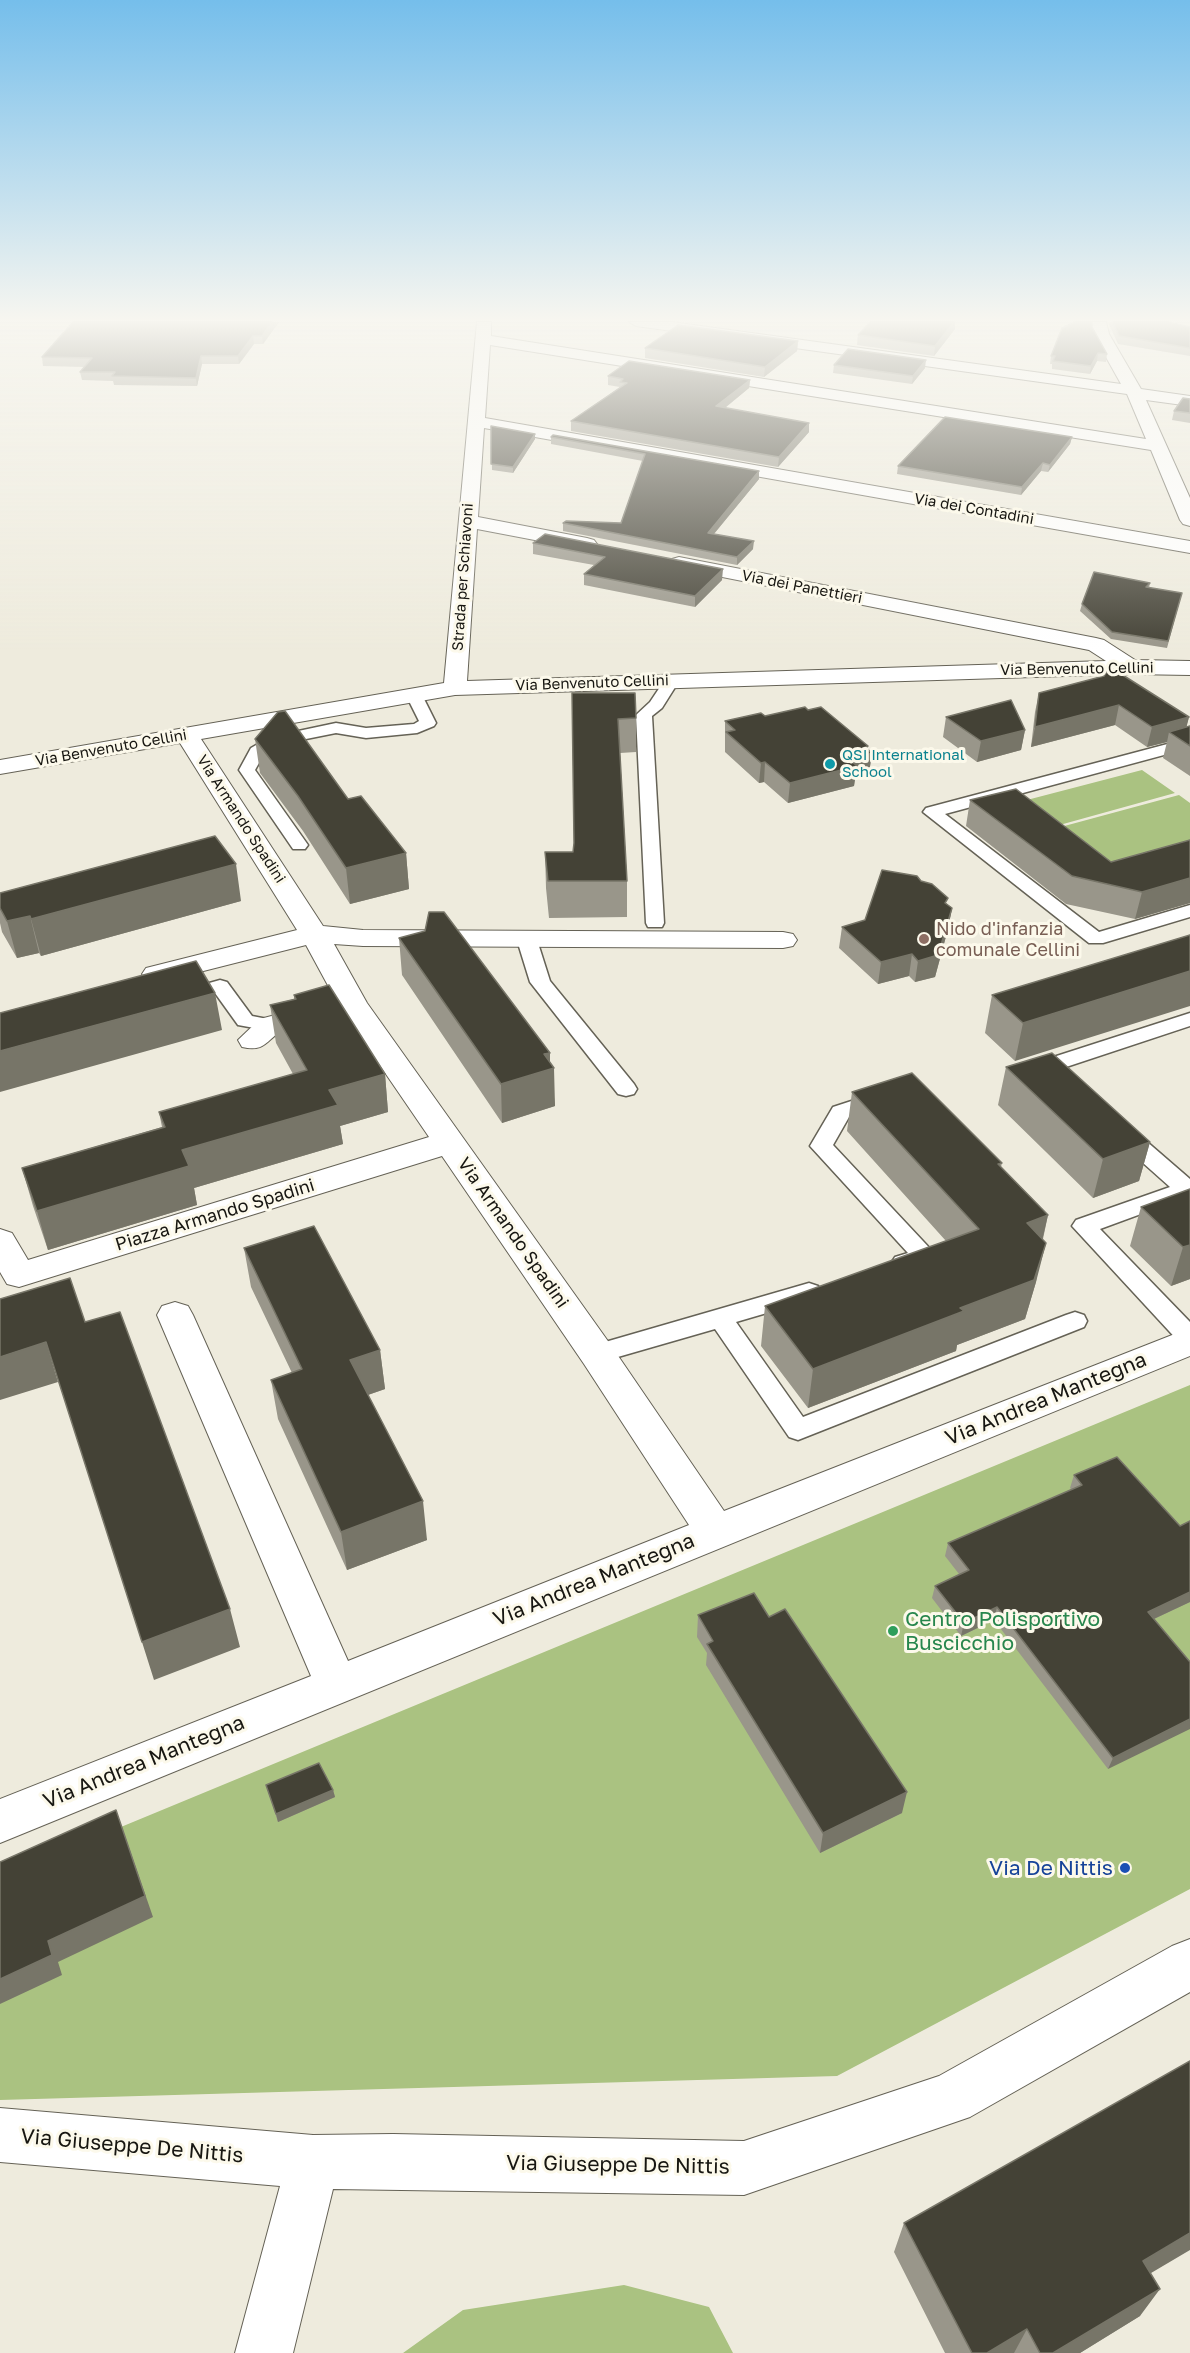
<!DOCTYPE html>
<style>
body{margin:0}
canvas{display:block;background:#eeebdd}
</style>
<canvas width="1190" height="2353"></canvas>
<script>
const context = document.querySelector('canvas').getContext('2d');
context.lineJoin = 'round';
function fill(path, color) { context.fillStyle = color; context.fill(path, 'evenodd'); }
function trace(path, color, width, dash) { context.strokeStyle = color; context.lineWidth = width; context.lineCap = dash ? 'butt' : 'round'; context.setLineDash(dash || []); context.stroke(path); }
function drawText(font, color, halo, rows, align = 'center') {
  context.font = font + ' "Golos Text",sans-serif'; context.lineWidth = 6; context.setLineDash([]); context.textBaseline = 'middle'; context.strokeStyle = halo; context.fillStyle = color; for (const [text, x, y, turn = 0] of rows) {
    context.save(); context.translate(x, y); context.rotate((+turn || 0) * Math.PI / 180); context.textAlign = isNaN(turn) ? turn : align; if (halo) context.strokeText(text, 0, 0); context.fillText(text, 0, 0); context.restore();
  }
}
fill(new Path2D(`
 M1142 770 1175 793 1056 826 1023 801Z
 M1179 795 1190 803V841L1105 866 1057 828Z
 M1190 1385V1889L837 2076 0 2100V1877Z
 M624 2285 709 2307 733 2353H403L463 2310Z`), '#aac281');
const service = new Path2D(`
 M671 676 679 681 662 708 652 716 664 923 662 927H648L646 923 636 715 650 702 666 678Z
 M414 690 422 695 436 723 434 726 417 733 366 738 336 733 281 744 264 754 255 770 308 845 305 849H293L239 770 251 748 270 737 336 723 366 728 414 724 419 721 406 695Z
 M1190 738V748L945 814 1099 932 1190 905V917L1103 943H1089L923 812 926 808Z
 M527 934 534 936 537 940 550 981 634 1084 637 1089 634 1094 626 1096 618 1094 530 982 517 940 520 936Z
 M220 980 227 982 252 1016 278 1021 281 1025 278 1029 271 1031 238 1025 215 993 184 1002 177 1000 174 996 177 992Z
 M1190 1013V1026L1063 1068 1071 1077 1067 1082C1054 1085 1045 1077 1038 1066L1041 1061Z
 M879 1092 887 1094 890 1099 887 1104 849 1117 833 1145 937 1256 933 1262 903 1271 895 1269 891 1263 895 1257 908 1253 810 1146 833 1107Z
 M1123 1126 1131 1128 1190 1179V1196L1100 1229 1190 1322V1347L1181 1344 1072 1226 1076 1220 1170 1187 1115 1138 1112 1133 1115 1128Z
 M809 1283 818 1286 821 1292 818 1298 736 1322 803 1417 1066 1315 1075 1312 1084 1315 1087 1321 1084 1327 798 1440 789 1437 715 1329 597 1363 588 1361 584 1354 588 1347Z`);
const minor = new Path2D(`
 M477 322H491V336L1146 439 1127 394 636 326 629 322H672L1121 384 1093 334 1091 322H1106L1109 334 1141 389 1190 396V406L1146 400 1190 498V526L1183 524 1180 520 1151 450 490 345 485 418 1190 541V553L484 428 478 517 587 538 594 540 597 544 594 548 587 550 477 529 467 681 1106 661 1089 650 672 567 669 563 672 559 679 557 1096 638 1104 640 1135 660 1190 661V675L1130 674 455 695 201 739 323 926 363 930 783 932 793 934 797 940 793 946 783 948 363 946 334 944 367 1003 610 1344 724 1511 1190 1328V1356L0 1843V1799L311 1676 157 1315 162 1306 175 1302 188 1306 193 1315 348 1661 689 1525 584 1364 442 1156 19 1287 7 1284 0 1272V1229L12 1233 28 1260 429 1137 338 1004 306 945 156 983 146 980 142 974 146 968 297 930 180 743 0 774V760L444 683Z
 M317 1004 327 1007 332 1013 327 1019C313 1023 299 1026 285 1030 266 1037 268 1053 242 1047L238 1040 260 1019Z
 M1190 1939V1992L970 2117 744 2195 333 2189 293 2353H235L280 2186 0 2162V2108L313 2135 393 2134 744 2141 939 2076 1172 1946Z`);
trace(service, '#656256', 3);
trace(minor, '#656256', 2);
fill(service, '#fff');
fill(minor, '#fff');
fill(new Path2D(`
 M279 322 263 344H254L239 364H202L197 386 114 385 113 381 82 380 80 372 85 367 43 366 42 357Z
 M1108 322H1168L1190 327V356L1118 344Z
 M1092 327 1107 354 1106 362 1097 361 1090 374 1052 369V364H1050L1051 356Z
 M955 329 934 356 857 345 858 335Z
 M798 341 797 351 764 377 645 358V348Z
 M834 365 925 368 912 384 833 373Z
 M608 376 750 380 749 388 725 408 809 423V432L778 467 571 431V421L620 387 608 385Z
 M1190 399V423L1172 420 1174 411Z
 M491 426 535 439 513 473 492 470Z
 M551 437 759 471V479L714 534 753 549 737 565 563 531V523H621L643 461 551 444Z
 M1072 437 1070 444 1048 472 1041 471 1021 495 897 474 898 466Z
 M533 543 722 580 695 607 584 585V574L594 565 533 554Z
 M1150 583 1149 588 1182 593 1167 648 1111 639 1080 611 1082 604Z
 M1104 676 1189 717 1186 727 1190 726V776L1163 758 1167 742 1147 747 1115 725 1031 747 1035 712 1039 693Z
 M572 693 636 718V752L620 753 627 881V917L549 918 546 888 545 852H573L574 845Z
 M946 717 1025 730 1021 750 977 762 943 737Z
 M725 721 868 746V750L872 753 869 773 855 779 854 786 788 803 764 782 759 783 725 752Z
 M255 739 406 853 409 889 350 904 303 831 260 773Z
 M970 800 1111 862 1190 840V903L1135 919 1066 904 966 826Z
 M921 881 952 908 948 929 935 977 915 982 909 976 878 984 839 948 842 927 865 920Z
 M0 893 241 901 41 956 39 953 17 958 2 932 0 923Z
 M1190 935 1015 1061 985 1033 992 995Z
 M399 938 550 1062 555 1106 502 1123 402 975Z
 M294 995 385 1074 388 1112 340 1126 343 1144 194 1188 197 1205 48 1250 33 1206 22 1168 162 1127 159 1112 293 1074 276 1043 270 1005 294 999Z
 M1006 1067 1150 1142 1139 1181 1093 1198 998 1105Z
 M852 1092 1002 1163 1001 1167 1048 1215 1043 1239 1036 1282 1025 1319 957 1345 956 1351 808 1408 761 1346 765 1306 946 1241 847 1131Z
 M1190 1189V1279L1171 1286 1130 1246 1141 1207Z
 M244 1248 380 1350 385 1389 368 1395 427 1540 347 1570 278 1419 271 1380 292 1373 251 1287Z
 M1074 1475 1180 1526 1190 1521V1602L1154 1619 1190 1662 1108 1769 994 1620 961 1636 932 1598 935 1586 959 1574 945 1556 948 1543 1072 1490 1070 1488Z
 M698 1615 769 1617 902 1813 820 1853 706 1665 707 1653 697 1637Z
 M266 1785 333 1790 335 1797 278 1822Z
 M904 2223 1151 2274 1140 2316 1080 2353H945L894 2252Z`), '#99968a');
fill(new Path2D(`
 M272 322H279L263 344 262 336Z
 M954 322H955V329L934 356 935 346Z
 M253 336 254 344 239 364 238 356Z
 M798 341 797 351 764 377 765 367Z
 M1098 353 1097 361 1090 374 1091 366Z
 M201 356 202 364 197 386 196 378Z
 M926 360 925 368 912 384 913 376Z
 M750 380 749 388 716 415V406Z
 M809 423V432L778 467 779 457Z
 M535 434V439L513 473V467Z
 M1072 437 1070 444 1048 472 1050 465Z
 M1043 463 1041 471 1021 495 1022 487Z
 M759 471V479L708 541V533Z
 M754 541 753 549 737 565V557Z
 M723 569 722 580 695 607V596Z
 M1119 705 1115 725 1031 747 1035 727Z
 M1189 717 1184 737 1169 732 1167 742 1147 747 1152 727Z
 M1025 730 1021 750 977 762 981 741Z
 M868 746 867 755 872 753 869 773 855 779 854 786 788 803 790 783 851 761 865 747Z
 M765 762 764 782 759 783 761 763Z
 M406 853 409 889 350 904 346 868Z
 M236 864 241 901 41 956 31 919Z
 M1190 878V903L1135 919 1142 892Z
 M952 908 948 929 935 977 915 982 918 961Z
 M30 916 39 953 17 958 7 921Z
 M912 954 909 976 878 984 881 962Z
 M1190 971V1006L1015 1061 1023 1023Z
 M215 993 222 1030 0 1092V1051Z
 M550 1053V1069L554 1068 555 1106 502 1123 501 1084 544 1054Z
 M385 1074 388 1112 340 1126 343 1144 194 1188 197 1205 48 1250 37 1211 329 1090Z
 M1150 1142 1139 1181 1093 1198 1103 1159Z
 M1048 1215 1039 1254 1027 1223Z
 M1046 1243 1036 1282 1025 1319 957 1345 956 1351 808 1408 813 1369 960 1308Z
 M1190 1245V1279L1171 1286 1183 1247Z
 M46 1342 58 1382 0 1400V1357Z
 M380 1350 385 1389 356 1399 350 1360Z
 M423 1501 427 1540 347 1570 341 1532Z
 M1190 1592V1602L1143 1624 1148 1612Z
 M997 1607 994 1620 961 1636 964 1623Z
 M230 1609 240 1647 154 1680 142 1642Z
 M1190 1719V1729L1108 1769 1113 1758Z
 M333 1790 335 1797 278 1822 276 1814Z
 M907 1792 902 1813 820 1853 823 1833Z
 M116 1810 153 1917 58 1962 62 1975 0 2004V1979L48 1941Z
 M1190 2233V2250L1124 2289 1143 2261Z
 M1160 2289 1140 2316 1080 2353H1053Z
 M1027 2329 1014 2353H987Z`), '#777568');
const building = new Path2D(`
 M73 322H272L262 336H253L238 356H201L196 378 112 376 115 372H80L92 358 42 357Z
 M870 322H954L935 346 858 335Z
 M1075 322H1092V327L1107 354 1098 353 1091 366 1053 361 1055 356H1051L1062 328Z
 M1113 322H1168L1190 327V348L1119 336Z
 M678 325 798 341 765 367 645 348Z
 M848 349 926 360 913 376 834 365Z
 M629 361 750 380 716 406 809 423 779 457 571 421 627 383 620 382 623 379 608 376Z
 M1183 398 1190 399V413L1174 411Z
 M945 417 1072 437 1050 465 1043 463 1022 487 898 466Z
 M491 426 535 434 513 467 491 464Z
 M553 435 759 471 708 533 754 541 737 557 563 523 566 521 621 523 645 454 551 437Z
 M545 534 723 569 695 596 584 574 605 557 533 543Z
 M1094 572 1150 583 1146 587 1182 593 1168 641 1112 632 1082 604Z
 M1110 667 1189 717 1152 727 1119 705 1035 727 1039 693 1104 676Z
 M572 693H635L636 718 618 719 627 881H548L545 852H573L574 843Z
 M1011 700 1025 730 981 741 946 717Z
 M805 707 808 710 821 707 868 746 865 747 872 753 851 761 857 766 790 783 765 762 761 763 726 732 735 730 725 721 761 713 765 716Z
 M285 711 348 799 361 796 406 853 346 868 298 796 255 739 278 712Z
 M1190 726V746L1169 732Z
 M1016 789 1111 862 1190 840V878L1142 892 1072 876 970 800Z
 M215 836 236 864 31 919 30 916 7 921 0 908V893Z
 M882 870 917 876 921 881 932 884 948 898 945 903 952 908 938 955 918 961 912 954 881 962 842 927 865 920Z
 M429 912H444L550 1053 544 1054 554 1068 501 1084 399 938 425 931Z
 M1190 935V971L1023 1023 992 995Z
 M196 961 215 993 0 1051V1013Z
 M329 985 385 1074 329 1090 338 1105 182 1150 189 1166 37 1211 22 1168 165 1127 159 1112 307 1070 270 1005 296 999 294 995Z
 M1052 1053 1150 1142 1103 1159 1006 1067Z
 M912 1073 1002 1163 998 1164 1048 1215 1027 1223 1046 1243 1034 1280 960 1308 964 1311 813 1369 765 1306 979 1229 852 1092Z
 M1190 1189V1245L1183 1247 1141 1207Z
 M314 1226 380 1350 350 1360 423 1501 341 1532 271 1380 302 1369 244 1248Z
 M70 1278 85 1322 120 1312 230 1609 142 1642 46 1342 0 1357V1299Z
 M1117 1457 1180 1526 1190 1521V1592L1148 1612 1190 1662V1719L1113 1758 997 1607 964 1623 935 1586 969 1570 948 1543 1082 1485 1074 1475Z
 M754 1593 769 1617 785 1609 907 1792 823 1833 707 1644 713 1641 698 1615Z
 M319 1763 333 1790 276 1814 266 1785Z
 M116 1810 145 1896 48 1941 52 1955 0 1979V1862Z
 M1190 2061V2233L1143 2261 1160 2289 1053 2353H1040L1027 2329 987 2353H972L904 2223Z`);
fill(building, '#444236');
trace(building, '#777568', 1.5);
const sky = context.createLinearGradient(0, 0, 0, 652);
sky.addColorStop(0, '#75beeb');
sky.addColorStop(0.49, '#f7f6f0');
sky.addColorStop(1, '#f7f6f000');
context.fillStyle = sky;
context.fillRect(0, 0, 1190, 652);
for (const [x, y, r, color] of [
 [830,764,6,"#0f9aa8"],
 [924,939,6,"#8d6e63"],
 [893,1631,6,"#2e9e5b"],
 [1125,1868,6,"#1a4fb4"]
]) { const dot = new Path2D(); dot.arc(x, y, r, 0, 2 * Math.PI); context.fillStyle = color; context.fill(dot); trace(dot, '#fcf9eb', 2); }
drawText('15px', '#171611', '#fcf9eb', [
 ["Via dei Contadini",974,509,10],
 ["Strada per Schiavoni",463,577,-86],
 ["Via dei Panettieri",802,587,11],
 ["Via Benvenuto Cellini",1077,669,-1],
 ["Via Benvenuto Cellini",592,683,-2],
 ["Via Benvenuto Cellini",111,748,-10],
 ["Via Armando Spadini",241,819,57]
]);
drawText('15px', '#0d838f', '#fcf9eb', [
 ["QSI International",842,755],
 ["School",842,772]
], 'left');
drawText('18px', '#785e54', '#fcf9eb', [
 ["Nido d'infanzia",936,929],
 ["comunale Cellini",936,950]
], 'left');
drawText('18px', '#171611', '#fcf9eb', [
 ["Piazza Armando Spadini",215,1215,-17],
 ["Via Armando Spadini",513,1233,55]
]);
drawText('21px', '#171611', '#fcf9eb', [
 ["Via Andrea Mantegna",1046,1399,-22],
 ["Via Andrea Mantegna",594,1580,-22],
 ["Via Andrea Mantegna",144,1762,-22],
 ["Via Giuseppe De Nittis",132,2146,5],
 ["Via Giuseppe De Nittis",618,2165,1]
]);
drawText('21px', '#27864d', '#fcf9eb', [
 ["Centro Polisportivo",905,1619],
 ["Buscicchio",905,1643]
], 'left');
drawText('21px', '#164399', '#fcf9eb', [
 ["Via De Nittis",1113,1868]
], 'right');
</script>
